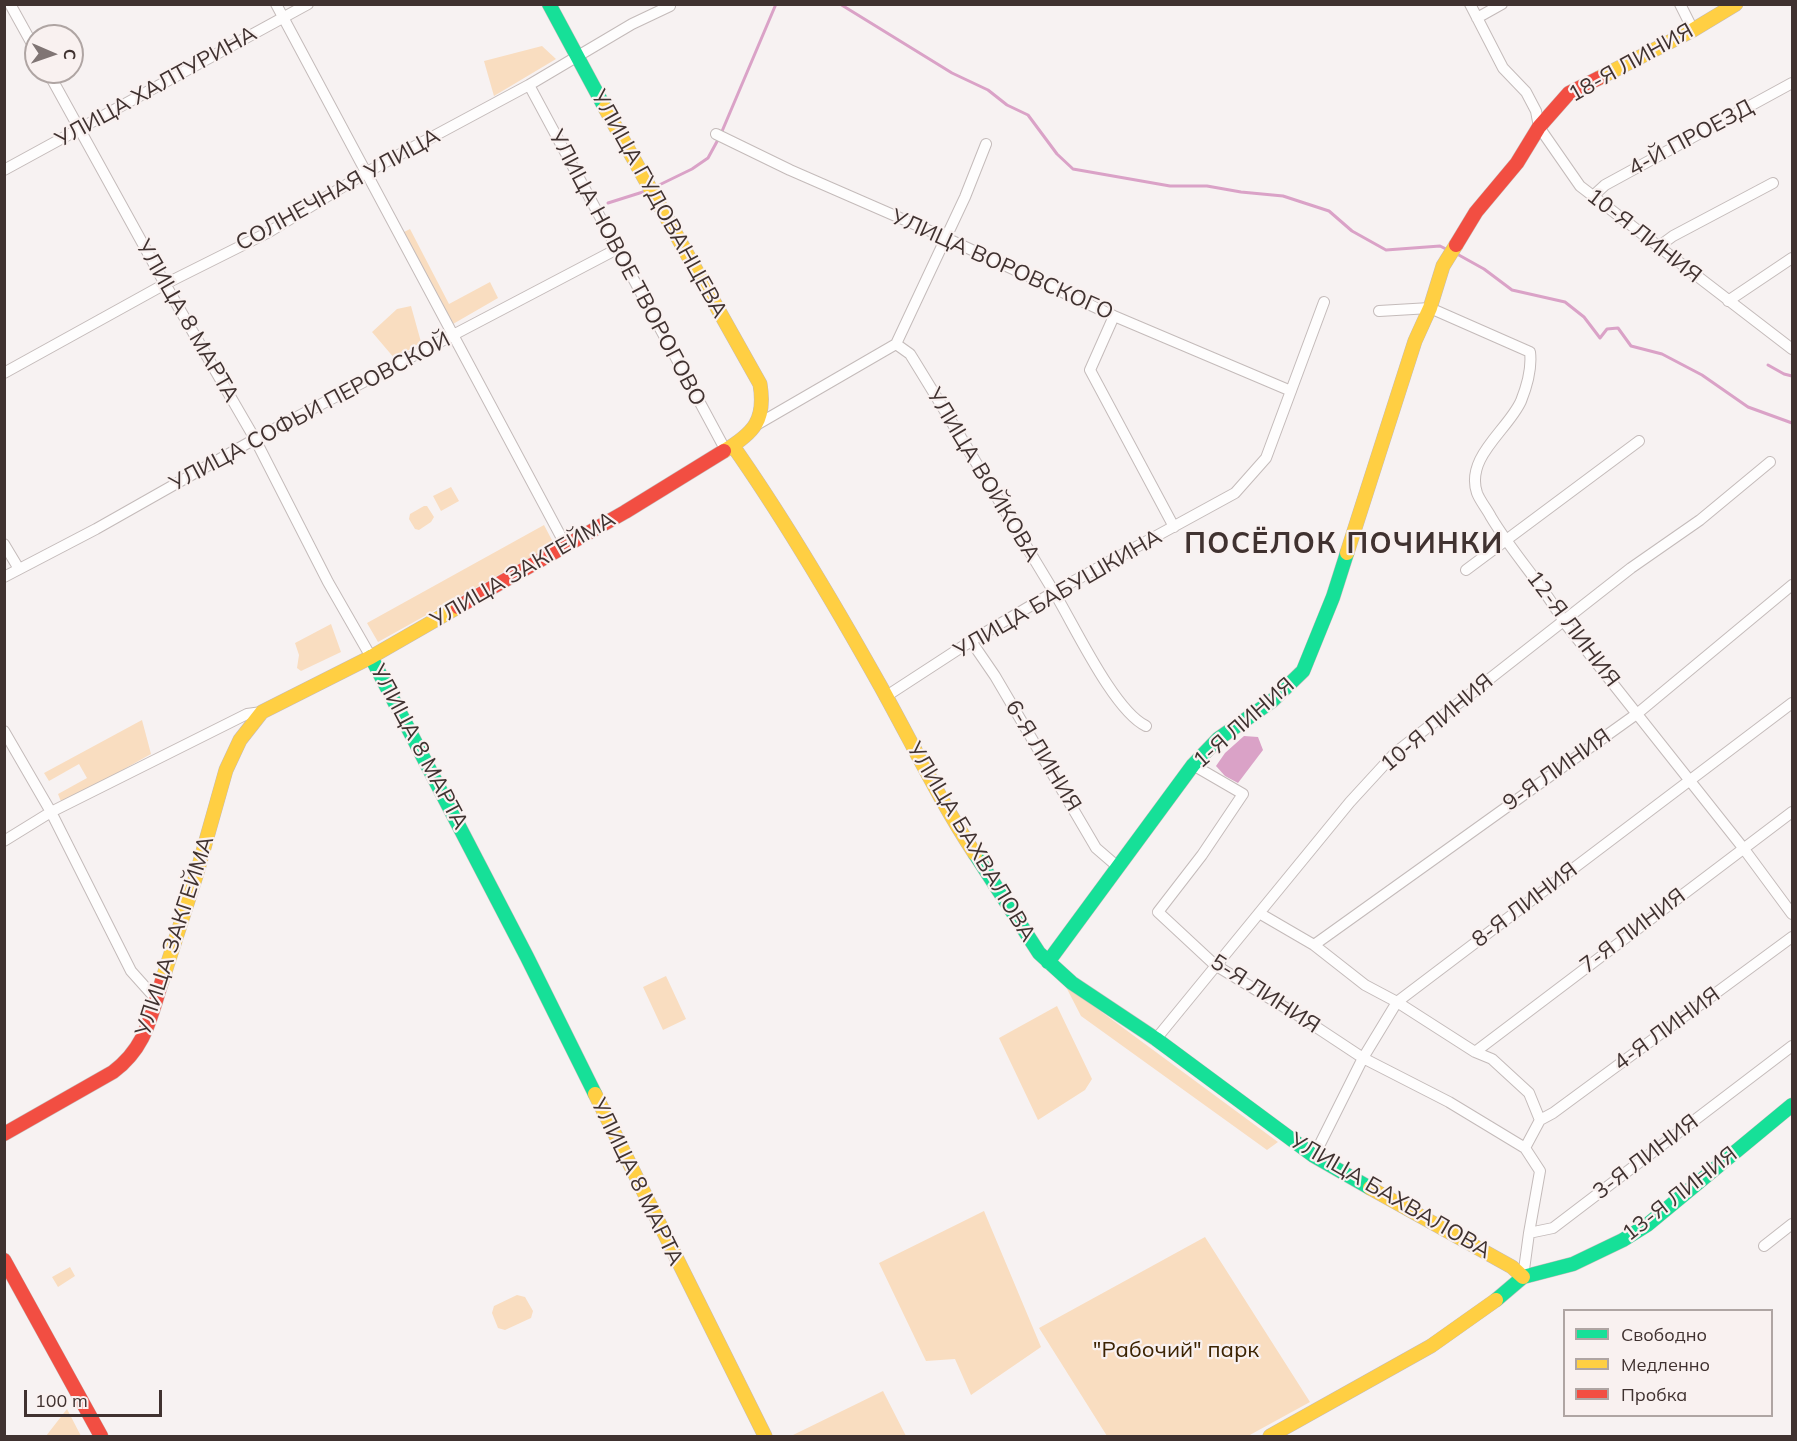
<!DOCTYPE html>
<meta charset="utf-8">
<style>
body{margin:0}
#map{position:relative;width:1797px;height:1441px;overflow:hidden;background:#f7f2f2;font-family:Mulish,sans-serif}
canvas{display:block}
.frame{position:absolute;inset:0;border:6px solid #403230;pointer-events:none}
.legend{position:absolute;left:1563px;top:1309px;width:210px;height:108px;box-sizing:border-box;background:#f9f1f0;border:2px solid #afa5a3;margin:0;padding:8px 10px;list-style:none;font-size:18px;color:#403230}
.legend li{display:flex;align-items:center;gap:12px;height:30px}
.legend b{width:30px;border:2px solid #afa5a3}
.north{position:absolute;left:24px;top:24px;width:60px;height:60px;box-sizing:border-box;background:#f9f1f0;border:2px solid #afa5a3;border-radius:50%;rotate:92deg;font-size:16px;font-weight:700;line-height:24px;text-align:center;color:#403230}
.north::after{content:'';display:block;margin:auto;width:21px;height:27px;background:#807574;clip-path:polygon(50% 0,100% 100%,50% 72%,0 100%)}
.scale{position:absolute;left:24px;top:1390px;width:138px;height:27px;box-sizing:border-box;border:3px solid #403230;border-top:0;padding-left:8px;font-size:18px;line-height:21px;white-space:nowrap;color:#403230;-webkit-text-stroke:4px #f9f1f0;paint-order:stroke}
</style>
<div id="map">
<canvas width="1797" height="1441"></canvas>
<div class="frame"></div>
<ul class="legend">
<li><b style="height:8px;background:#16e098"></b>Свободно</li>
<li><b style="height:8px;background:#ffcf43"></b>Медленно</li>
<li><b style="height:8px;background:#f24e42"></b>Пробка</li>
</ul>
<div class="north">С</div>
<div class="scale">100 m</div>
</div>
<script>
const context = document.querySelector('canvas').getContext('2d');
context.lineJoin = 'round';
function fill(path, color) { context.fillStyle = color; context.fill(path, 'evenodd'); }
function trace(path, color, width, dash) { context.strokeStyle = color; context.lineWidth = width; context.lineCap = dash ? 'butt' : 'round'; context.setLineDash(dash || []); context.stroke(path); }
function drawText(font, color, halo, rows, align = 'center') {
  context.font = font + ' Mulish,sans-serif'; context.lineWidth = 4.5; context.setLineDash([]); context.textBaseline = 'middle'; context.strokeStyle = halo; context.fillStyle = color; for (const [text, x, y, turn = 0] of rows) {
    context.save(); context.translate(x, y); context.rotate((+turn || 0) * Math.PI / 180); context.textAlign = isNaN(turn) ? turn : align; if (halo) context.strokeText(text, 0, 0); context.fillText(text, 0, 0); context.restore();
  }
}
fill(new Path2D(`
 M542 46 556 59 494 96 484 61Z
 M410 229 449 304 490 282 498 298 453 324 404 232Z
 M411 306 421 342 395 359 372 332 397 309Z
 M451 487 459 501 441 511 433 496Z
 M424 506H427L434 517 431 522 419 530 415 529 409 519 410 514Z
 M544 525 554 544 378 642 367 623Z
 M331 624 341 652 301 671 297 668 299 655 295 643Z
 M142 720 151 754 62 804 58 794 87 778 79 764 49 781 44 773Z
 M666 976 686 1019 663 1030 643 987Z
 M1065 985 1278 1142 1267 1150 1081 1016Z
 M1057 1006 1092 1079 1085 1090 1038 1120 999 1038Z
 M984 1211 1041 1347 971 1395 955 1359 926 1361 879 1263Z
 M1205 1237 1310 1402 1248 1436H1107L1039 1328Z
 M70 1267 75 1276 58 1287 52 1277Z
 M517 1295 525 1297 533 1311 531 1318 505 1330 498 1328 492 1313 494 1306Z
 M883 1391 906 1436H794L793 1435Z
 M67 1409 81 1436H46Z`), '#f9ddc0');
fill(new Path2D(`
 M1244 736 1258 737 1263 750 1238 783 1225 776 1216 766 1225 753Z`), '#daa2c7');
trace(new Path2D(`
 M840 4 952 73 988 90 1007 105 1028 115 1057 154 1073 169 1170 186H1207L1241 192 1283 196 1329 211 1352 231 1386 250 1440 246 1448 250
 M655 187 692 169 708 158 720 136 776 4
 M608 203 646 191
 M1457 254 1484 269 1512 290 1565 302 1584 317 1600 338 1607 329 1618 328 1631 346 1662 354 1702 375 1748 407 1792 423
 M1768 365 1784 374 1792 376`), '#daa2c7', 3);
const street = new Path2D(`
 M10 4 36 51
 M276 4 566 546
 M1470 4 1503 68 1526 92 1536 111 1539 127 1580 186 1792 349
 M1680 4 1693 30
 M1477 18 1502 4
 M48 72 165 284 255 439 328 582 371 657
 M529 85 726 451
 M716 134 790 170 946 238 1114 316 1291 391
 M4 170 308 4
 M1592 197 1605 185 1792 83
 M1658 247 1673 236 1773 183
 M1728 301 1792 258
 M1379 311 1430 308 1530 352C1532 368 1527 386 1521 401 1508 430 1465 457 1477 493 1480 501 1487 509 1491 517 1513 554 1543 585 1564 622L1744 849 1792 914
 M1114 316 1090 370 1174 527
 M896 344 910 354C959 433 1006 513 1054 592 1074 625 1114 711 1146 726
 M4 373 165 284 269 232 367 172 529 85 632 24 670 6
 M758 424 896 344 965 197 986 144
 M4 544 19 569
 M1466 570 1639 441
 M4 577 96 529 255 439 617 249
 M971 641 995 676 1096 848 1118 867
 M885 697 971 641 1054 592 1235 493 1266 458 1324 302
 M4 731 51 812 131 971 156 999
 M1193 765 1243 794 1202 855 1158 912 1215 965 1304 1019 1363 1058 1449 1102 1525 1148
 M4 841 51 812 247 714 262 712
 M1259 913 1314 945 1365 985 1397 1002 1475 1052 1492 1059 1529 1093 1540 1120 1525 1148 1540 1171 1529 1233
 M1314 945 1638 713 1792 585
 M1156 1039 1350 802 1395 753 1631 568 1700 520 1770 462
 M1475 1052 1792 812
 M1540 1120 1553 1113 1792 937
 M1314 1156 1363 1058 1397 1002 1792 703
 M1764 1246 1792 1224
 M1523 1277 1529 1233 1553 1228 1792 1046`);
const fast = new Path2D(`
 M549 4 605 108
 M371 657 527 957 595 1094
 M975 854 1039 953 1072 983 1156 1039 1314 1156 1370 1188
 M1048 962 1193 765 1218 739 1272 701 1303 671 1333 597 1347 553
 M1496 1300 1523 1277 1573 1264 1623 1240 1647 1225 1792 1105`);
const slow = new Path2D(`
 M1599 78 1693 30 1736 4
 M605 108 760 384C766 420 754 433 724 451
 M733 446C787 523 835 605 881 687 912 743 940 801 975 854
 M1347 553 1415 341 1430 308 1443 266 1456 245
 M162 981 196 876 226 770 240 740 262 712 371 657 458 607
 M595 1094 765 1436
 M1370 1188 1512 1267 1523 1277
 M1270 1436 1431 1346 1496 1300`);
const jam = new Path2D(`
 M1456 245 1476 212 1517 163 1539 127 1569 93 1599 78
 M458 607 625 512 724 451
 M4 1134 113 1072C146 1047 150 1018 162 981
 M4 1260 101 1436`);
trace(street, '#c4bbba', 12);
trace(fast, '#c4bbba', 15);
trace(slow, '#c4bbba', 15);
trace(jam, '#c4bbba', 15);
trace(street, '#fefdfd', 10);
trace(fast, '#16e098', 14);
trace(slow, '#ffcf43', 14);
trace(jam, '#f24e42', 14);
drawText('22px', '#403230', '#f9f1f0', [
 ["18-Я ЛИНИЯ",1631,63,-29],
 ["УЛИЦА ХАЛТУРИНА",156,87,-29],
 ["4-Й ПРОЕЗД",1691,138,-28],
 ["СОЛНЕЧНАЯ УЛИЦА",338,190,-29],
 ["УЛИЦА ГУДОВАНЦЕВА",659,204,61],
 ["10-Я ЛИНИЯ",1644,236,38],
 ["УЛИЦА ВОРОВСКОГО",1002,265,24],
 ["УЛИЦА НОВОЕ ТВОРОГОВО",627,268,62],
 ["УЛИЦА 8 МАРТА",187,321,60],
 ["УЛИЦА СОФЬИ ПЕРОВСКОЙ",310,412,-28],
 ["УЛИЦА ВОЙКОВА",983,475,59],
 ["УЛИЦА ЗАКГЕЙМА",523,570,-30],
 ["УЛИЦА БАБУШКИНА",1058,594,-30],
 ["12-Я ЛИНИЯ",1573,629,53],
 ["1-Я ЛИНИЯ",1244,723,-41],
 ["10-Я ЛИНИЯ",1437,723,-40],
 ["УЛИЦА 8 МАРТА",419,747,62],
 ["6-Я ЛИНИЯ",1043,756,59],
 ["9-Я ЛИНИЯ",1557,770,-35],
 ["УЛИЦА БАХВАЛОВА",971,842,59],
 ["8-Я ЛИНИЯ",1525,905,-37],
 ["7-Я ЛИНИЯ",1633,931,-37],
 ["УЛИЦА ЗАКГЕЙМА",175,936,-72],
 ["5-Я ЛИНИЯ",1265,994,33],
 ["4-Я ЛИНИЯ",1667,1029,-36],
 ["3-Я ЛИНИЯ",1646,1157,-37],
 ["УЛИЦА 8 МАРТА",637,1182,64],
 ["13-Я ЛИНИЯ",1680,1194,-38],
 ["УЛИЦА БАХВАЛОВА",1390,1196,30]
]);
drawText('22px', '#3c2302', '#f9f1f0', [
 ["\"Рабочий\" парк",1176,1350]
]);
context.letterSpacing = '1.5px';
drawText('bold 28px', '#403230', '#f9f1f0', [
 ["ПОСЁЛОК ПОЧИНКИ",1344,545]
]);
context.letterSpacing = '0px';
</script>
